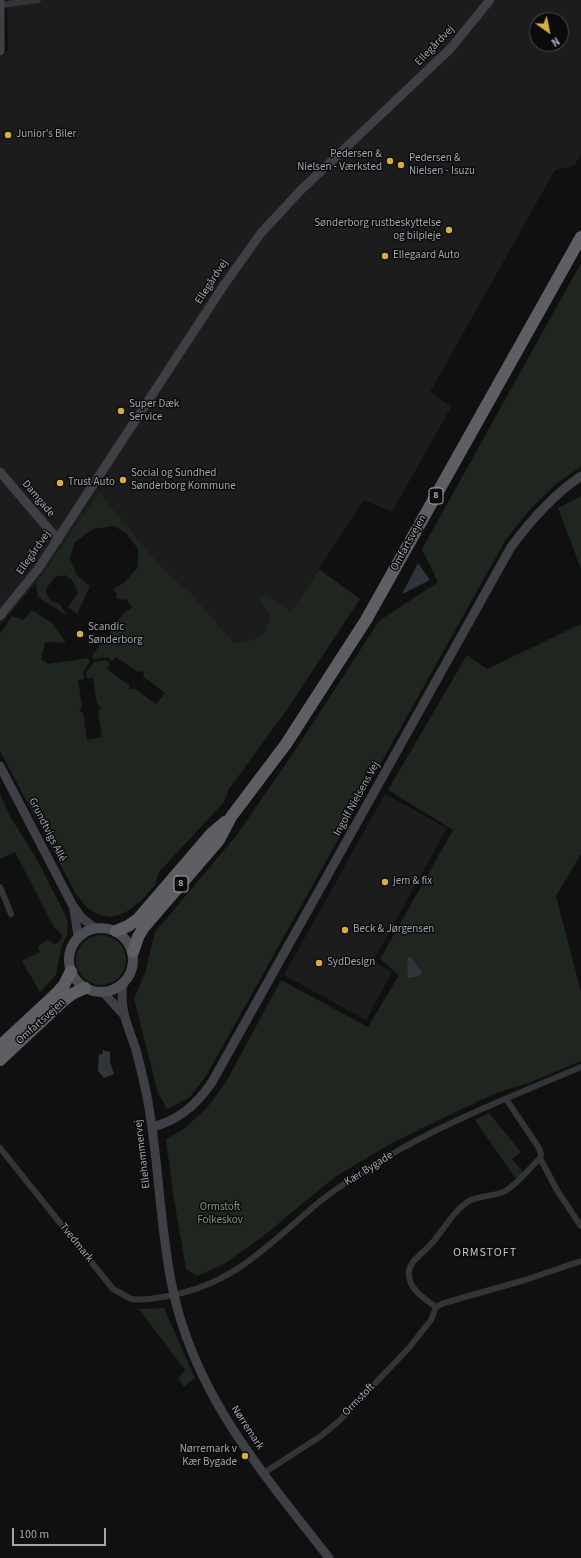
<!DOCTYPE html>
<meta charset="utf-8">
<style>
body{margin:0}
#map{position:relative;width:581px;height:1558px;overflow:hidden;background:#101011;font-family:"Source Sans 3",sans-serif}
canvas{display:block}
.north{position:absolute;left:529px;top:12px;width:40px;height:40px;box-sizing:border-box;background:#0b0b0c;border:1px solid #48494e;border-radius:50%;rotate:147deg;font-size:11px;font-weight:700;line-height:16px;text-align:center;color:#a3a6b0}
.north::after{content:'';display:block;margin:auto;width:14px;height:18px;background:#d8ae40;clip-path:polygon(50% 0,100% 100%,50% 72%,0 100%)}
.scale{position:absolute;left:12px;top:1528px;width:94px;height:18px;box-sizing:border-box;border:2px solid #a3a6b0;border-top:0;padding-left:5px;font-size:12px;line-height:14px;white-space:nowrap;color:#a3a6b0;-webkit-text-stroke:3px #0b0b0c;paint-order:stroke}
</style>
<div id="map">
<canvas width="581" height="1558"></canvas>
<div class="north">N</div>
<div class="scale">100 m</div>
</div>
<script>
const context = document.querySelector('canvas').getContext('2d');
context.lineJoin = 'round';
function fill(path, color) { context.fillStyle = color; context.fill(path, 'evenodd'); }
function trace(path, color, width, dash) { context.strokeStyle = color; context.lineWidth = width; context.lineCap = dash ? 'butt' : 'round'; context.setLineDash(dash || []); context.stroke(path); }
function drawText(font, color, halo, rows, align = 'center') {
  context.font = font + ' "Source Sans 3",sans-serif'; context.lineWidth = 3; context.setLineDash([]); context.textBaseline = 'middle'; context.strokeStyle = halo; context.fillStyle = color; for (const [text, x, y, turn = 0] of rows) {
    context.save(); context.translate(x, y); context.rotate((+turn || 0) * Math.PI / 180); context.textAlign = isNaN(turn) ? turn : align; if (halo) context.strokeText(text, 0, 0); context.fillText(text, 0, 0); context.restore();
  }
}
fill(new Path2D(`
 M7 0H581V155L574 166 555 170 430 392 451 407 392 512 364 500 291 611 260 600 270 617 264 633 251 640 234 643 191 593 165 571 99 492 36 583 0 626V57L8 50ZM537 20H561V44H537Z
 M385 794 447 828 373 961 392 972 366 1020 284 975Z`), '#1c1c1d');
fill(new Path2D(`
 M581 263V467C550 485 526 512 505 541L206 1076 189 1098 167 1109 158 1093 134 999 145 973 155 932 236 836 294 752 379 621 438 582 422 549Z
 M99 492 165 571 191 593 234 643 251 640 264 633 270 617 260 600 265 595 291 611 319 569 360 599 286 711 229 789 224 802 159 872 155 885 141 901 126 912 112 917 99 915 87 908 76 894 0 751V634L12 616 23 620 32 610 53 624 66 643 54 642 45 643 41 659 48 664 88 658 90 661 83 672 84 679 78 680 82 706 79 710 83 713 87 740 102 737 98 711 101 707 97 704 93 678H87L86 672 94 662 106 660 110 664 107 669 129 685V689H135L156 704 165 693 144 677 143 671 138 672 116 657 112 661 107 657 94 659 92 656 104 639 108 638 113 627 126 610 128 611 132 608 126 599 124 600 116 598 117 595 113 589 124 583 138 567V549L126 533 114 526 93 529 74 543 70 559 77 575 90 586 77 614 68 607 78 593 72 580 65 575 55 577 46 589C47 600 51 601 61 605L67 616 38 597 36 583Z
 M581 496V569L558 508Z
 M581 624V854L556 896 581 992V1061L529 1083 499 1092 466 1107 390 1144 335 1177 261 1238 224 1264 197 1276 186 1269 173 1193 166 1139 182 1130 206 1109 226 1082 281 980 368 1027 399 975 380 959 453 830 388 790 467 655 487 669Z
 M0 794 11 818 35 856 66 916 68 924 67 935 62 945 56 975 40 992 23 963V960L40 952 38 946 48 940 54 944C64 941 64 933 55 929L15 852 0 859Z
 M76 960a25 25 0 1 1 50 0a25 25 0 1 1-50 0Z
 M489 1113 521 1152 512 1159 523 1172 516 1179 475 1120Z
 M164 1308 195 1378 184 1387 178 1378 185 1370 139 1309Z`), '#1f251f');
fill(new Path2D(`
 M418 563 430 580 402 594Z
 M410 956 422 972 420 976 408 978 407 959Z
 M102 1050 110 1052V1062L114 1074 104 1078 98 1071 99 1054 101 1055 103 1053Z`), '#2f353b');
trace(new Path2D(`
 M1 5 38 0
 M0 887 11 914
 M0 1148 113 1289C119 1292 126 1297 132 1299 143 1301 157 1298 168 1296 234 1285 270 1243 318 1203 343 1183 371 1166 399 1150 457 1117 520 1093 581 1067
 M540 1158 558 1192 581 1226
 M436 1307 444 1303 525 1280 581 1261
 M262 1474 321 1436 339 1421 408 1349 431 1320 436 1307C425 1299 410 1290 409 1276 408 1270 410 1266 413 1262 419 1255 427 1249 433 1242 444 1229 454 1210 469 1201 481 1195 495 1197 507 1190 519 1182 529 1169 540 1158L541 1154 539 1148 506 1099`), '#333437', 6);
trace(new Path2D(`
 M0 51V0
 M0 472 58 540
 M0 616 38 569 224 285 261 233 300 191 450 49 490 0
 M0 766 73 906 81 917 95 928
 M74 909 78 936
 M123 983C119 1011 128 1025 136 1050 141 1069 146 1089 149 1108 159 1167 160 1227 172 1286 194 1395 263 1473 329 1558
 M103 992 123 1014
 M152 1127C178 1121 198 1103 212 1082L511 547C531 520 553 495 581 476`), '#3f4045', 9);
trace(new Path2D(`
 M69 960a32 32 0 1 1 64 0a32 32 0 1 1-64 0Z`), '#4d4e54', 10);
trace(new Path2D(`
 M116 931 128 926 138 919 212 833 225 822
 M133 952 138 937 144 927 219 840 231 817 286 744 366 620 581 237
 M0 1046 57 993 64 985 71 971
 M0 1060 63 1001 72 994 85 988`), '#5e5f65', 12);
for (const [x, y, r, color] of [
 [8,135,4,"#d8ae40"],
 [390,161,4,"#d8ae40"],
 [401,165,4,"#d8ae40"],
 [449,230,4,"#d8ae40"],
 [385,256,4,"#d8ae40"],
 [121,411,4,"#d8ae40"],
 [123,480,4,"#d8ae40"],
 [60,483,4,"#d8ae40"],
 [80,634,4,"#d8ae40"],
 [385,882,4,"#d8ae40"],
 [345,930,4,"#d8ae40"],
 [319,963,4,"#d8ae40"],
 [245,1456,4,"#d8ae40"]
]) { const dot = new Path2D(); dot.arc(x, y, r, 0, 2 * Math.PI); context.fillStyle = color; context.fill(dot); trace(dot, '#0b0b0c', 1.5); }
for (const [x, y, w] of [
 [436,496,14],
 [181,884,14]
]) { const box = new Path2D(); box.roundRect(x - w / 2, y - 8, w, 16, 3); context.fillStyle = '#0b0b0c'; context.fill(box); trace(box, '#a3a6b0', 1); }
drawText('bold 10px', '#a3a6b0', null, [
 ["8",436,496],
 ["8",181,884]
]);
drawText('11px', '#a3a6b0', '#0b0b0c', [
 ["Ellegårdvej",435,46,-46],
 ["Ellegårdvej",212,282,-57],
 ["Damgade",38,499,50],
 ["Omfartsvejen",409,543,-61],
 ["Ellegårdvej",34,553,-55],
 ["Ingolf Nielsens Vej",357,799,-61],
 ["Grundtvigs Allé",47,830,63],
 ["Omfartsvejen",41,1022,-42],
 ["Ellehammervej",143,1154,-97],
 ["Kær Bygade",369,1169,-32],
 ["Tvedmark",76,1243,51],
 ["Ormstoft",359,1400,-46],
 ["Nørremark",247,1428,57]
]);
drawText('11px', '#a3a6b0', '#0b0b0c', [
 ["Junior's Biler",16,135],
 ["Pedersen &",382,155,"right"],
 ["Nielsen - Værksted",382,168,"right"],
 ["Pedersen &",409,159],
 ["Nielsen - Isuzu",409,172],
 ["Sønderborg rustbeskyttelse",441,224,"right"],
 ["og bilpleje",441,237,"right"],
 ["Ellegaard Auto",393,256],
 ["Super Dæk",129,405],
 ["Service",129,418],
 ["Social og Sundhed",131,474],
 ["Sønderborg Kommune",131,487],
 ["Trust Auto",68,483],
 ["Scandic",88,628],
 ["Sønderborg",88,641],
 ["jem & fix",393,882],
 ["Beck & Jørgensen",353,930],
 ["SydDesign",327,963],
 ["Nørremark v",237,1450,"right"],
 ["Kær Bygade",237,1463,"right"]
], 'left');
drawText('11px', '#7c987f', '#0b0b0c', [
 ["Ormstoft",220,1208],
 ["Folkeskov",220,1221]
]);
context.letterSpacing = '1px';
drawText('12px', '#c3c5cc', '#0b0b0c', [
 ["ORMSTOFT",485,1253]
]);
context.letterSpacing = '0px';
</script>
